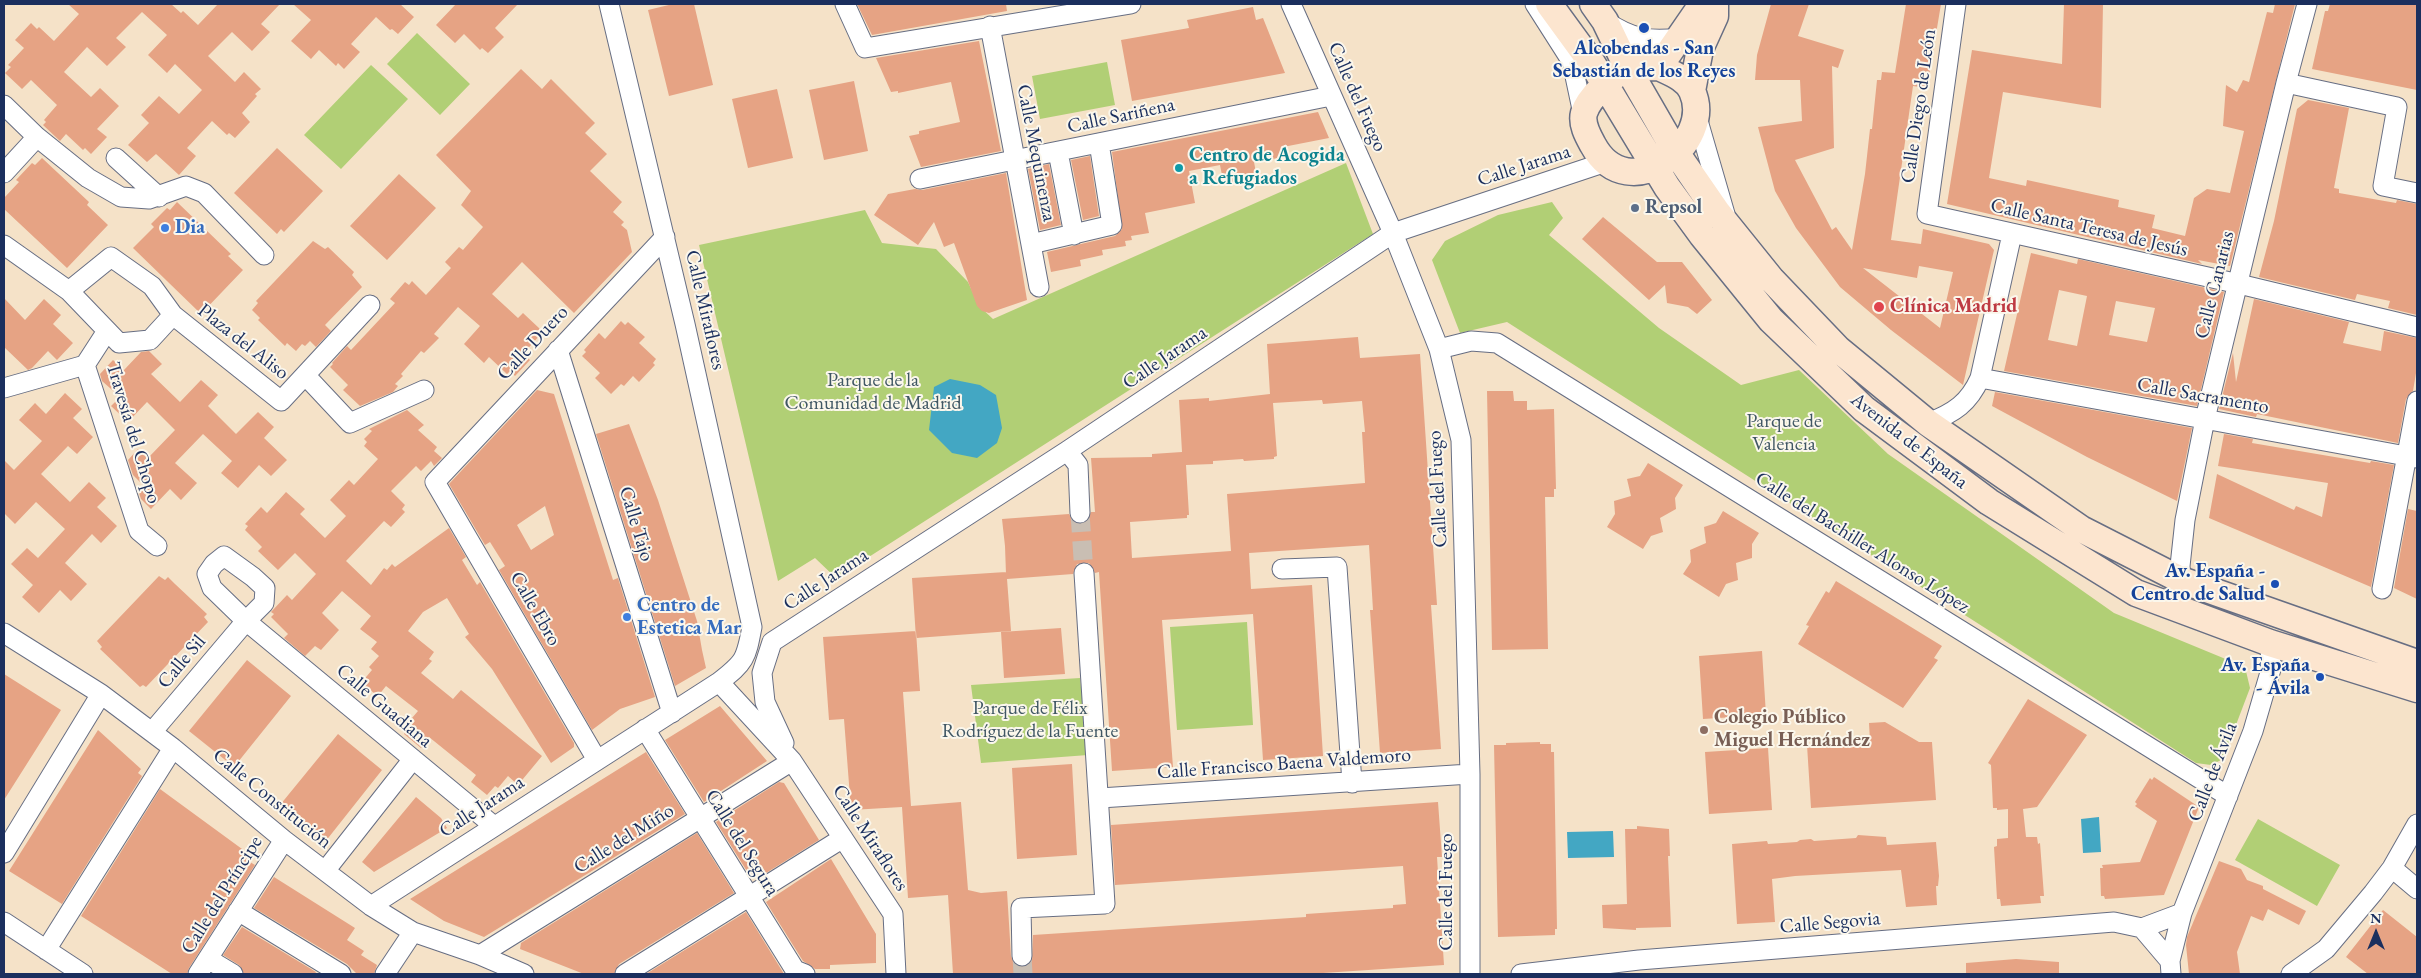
<!DOCTYPE html>
<meta charset="utf-8">
<style>
body{margin:0}
#map{position:relative;width:2421px;height:978px;overflow:hidden;background:#f5e2c8;font-family:"EB Garamond",serif}
canvas{display:block}
.frame{position:absolute;inset:0;border:5px solid #1b2f5e;pointer-events:none}
.north{position:absolute;left:2351px;top:908px;width:50px;height:50px;-webkit-text-stroke:4px #fbf7ec;paint-order:stroke;rotate:0deg;font-size:14px;font-weight:700;line-height:20px;text-align:center;color:#1b2f5e}
.north::after{content:'';display:block;margin:auto;width:18px;height:22px;background:#1b2f5e;clip-path:polygon(50% 0,100% 100%,50% 72%,0 100%)}
</style>
<div id="map">
<canvas width="2421" height="978"></canvas>
<div class="frame"></div>
<div class="north">N</div>
</div>
<script>
const context = document.querySelector('canvas').getContext('2d');
context.lineJoin = 'round';
function fill(path, color) { context.fillStyle = color; context.fill(path, 'evenodd'); }
function trace(path, color, width, dash) { context.strokeStyle = color; context.lineWidth = width; context.lineCap = dash ? 'butt' : 'round'; context.setLineDash(dash || []); context.stroke(path); }
function drawText(font, color, halo, rows, align = 'center') {
  context.font = font + ' "EB Garamond",serif'; context.lineWidth = 4; context.setLineDash([]); context.textBaseline = 'middle'; context.strokeStyle = halo; context.fillStyle = color; for (const [text, x, y, turn = 0] of rows) {
    context.save(); context.translate(x, y); context.rotate((+turn || 0) * Math.PI / 180); context.textAlign = isNaN(turn) ? turn : align; if (halo) context.strokeText(text, 0, 0); context.fillText(text, 0, 0); context.restore();
  }
}
fill(new Path2D(`
 M417 33 470 84 440 115 387 64Z
 M1107 62 1115 105 1040 119 1032 76Z
 M371 65 408 99 341 169 304 135Z
 M1346 163 1373 234 836 578 815 558 778 581 699 245 865 210 882 243 936 249 968 282 979 306 993 319Z
 M1552 202 1563 218 1549 235 1659 328 1741 385 1799 370 1888 454 2114 613 2245 667 2250 688 2223 759 2211 765 2196 763 1507 322 1460 333 1432 260 1445 241 1498 215Z
 M1247 622 1253 725 1177 730 1170 627Z
 M1080 678 1088 755 981 763 971 685Z
 M2258 819 2340 865 2317 906 2235 860Z`), '#b1cf75');
fill(new Path2D(`
 M950 379 980 385 996 395 1002 428 997 443 977 458 952 453 929 430 934 387Z
 M2099 817 2101 852 2083 853 2081 819Z
 M1613 831 1614 857 1568 858 1567 832Z`), '#43a7c3');
fill(new Path2D(`
 M68 4H171L181 13 183 11 198 25 218 4H280L261 24 270 32 252 51 232 32 208 56 235 82 244 72 261 89 255 94 257 96 242 113 250 122 235 138 229 133 227 135 212 121 187 148 196 156 179 175 156 154 147 162 128 145 149 123 141 115 159 96 179 114 202 90 175 64 167 73 148 55 167 35 142 12 116 38 126 47 107 66 87 47 64 72 91 97 100 88 119 106 97 129 107 137 91 154 85 148 83 150 66 134 60 141 43 125 46 122 44 120 57 105 31 80 22 89 5 73 11 67 8 65 24 48 15 40 31 23 37 29 39 27 54 41 79 14Z
 M293 4H400L414 17 398 34 392 29 390 30 376 17 351 44 360 52 344 69 338 63 336 66 319 50 311 59 291 41 311 20Z
 M456 4H518L495 28 504 37 488 53 482 48 480 50 464 34 455 43 436 25Z
 M673 4H694L713 85 669 96 648 10Z
 M857 4H1006L1007 11 872 35Z
 M1771 4H1809L1798 36 1844 50 1838 68 1832 66 1834 148 1795 160 1832 230 1836 227 1852 250 1865 174 1870 129H1872L1877 80H1881L1882 72 1895 73 1906 4H1941L1927 88 1913 86 1891 240 1921 244 1923 229 1989 244 1994 250 1963 385 1891 330 1840 287 1796 228 1775 191 1758 127 1802 121 1800 80H1755L1757 55ZM1919 266 1953 272 1940 328 1863 268 1917 278Z
 M2064 4H2103L2101 108 2003 92 1989 178 2026 186 2027 180 2119 200 2118 207 2155 215 2152 228 2185 236 2194 198 2207 189 2230 193 2244 131 2223 126 2226 85 2237 92 2243 80 2249 82 2267 12 2273 13 2275 4H2295L2230 266 2198 260 2202 264 1947 204 1972 50 2062 64Z
 M2330 4H2417V90L2312 69 2325 11H2328Z
 M1253 7 1256 20 1263 18 1285 73 1132 101 1121 40 1189 28 1187 20Z
 M979 41 1001 151 921 167 909 136 919 134V131L960 122 951 82 898 93V91L891 92 876 58Z
 M521 69 542 89 551 79 595 123 585 133 607 154 590 171 622 202 613 212 624 222 621 225 627 230 632 252 574 313 522 262 492 294 518 318 523 313 540 329 536 332 540 335 523 354 530 360 515 376 510 371 507 374 489 357 484 363 464 344 480 326 458 307 434 334 439 338 424 353 421 351 401 374 403 376 395 384 398 386 393 392 360 406 343 390 348 385 330 367 333 364 332 363 347 346 351 350 395 303 390 299 405 282 409 285 412 281 426 295 451 268 445 262 459 247 463 250 483 227 461 205 471 191 436 155Z
 M854 81 868 151 824 160 809 90Z
 M777 89 793 158 748 168 732 99Z
 M2308 100 2349 108 2334 188 2339 189V193L2396 203 2397 200 2417 204V315L2388 308 2390 301 2357 294 2355 300 2259 277 2274 221 2297 109Z
 M1318 112 1329 138 1283 147 1285 157 1254 162 1257 178 1224 185 1220 165 1189 171 1195 203 1145 213 1149 233 1131 236 1132 240 1125 241 1126 246 1102 250 1103 255 1080 260 1081 266 1051 272 1047 252 1115 236 1122 229 1112 152Z
 M277 148 323 191 284 232 281 229 277 234 234 193Z
 M1090 156 1099 216 1083 220 1071 160Z
 M42 158 89 202 87 205 108 225 67 268 4 209V198L19 182 16 180 32 163 35 165Z
 M1049 164 1061 225 1040 230 1028 169Z
 M1006 173 1027 300 989 313 982 311 977 306 954 243 944 247 934 222 918 245 874 215 888 194 915 189 922 190Z
 M399 174 436 208 387 260 350 226Z
 M177 202 231 254 228 256 243 270 201 314 133 248 154 227 151 224 167 208 170 210Z
 M1603 217 1657 262H1682L1712 300 1697 314 1688 307 1667 303 1665 285 1649 300 1582 239Z
 M313 241 325 249 328 247 354 272 352 275 362 287 325 325 331 331 316 347 310 341 305 346 302 344 296 351 287 343 285 346 258 320 260 318 252 310 258 303 256 301Z
 M2031 253 2077 264 2078 259 2224 292 2197 406 2004 371ZM2059 290 2087 296 2077 346 2048 340ZM2116 301 2155 308 2147 342 2109 335Z
 M4 298 25 320 44 299 61 315 53 324 73 343 57 360 48 351 32 368 28 370 4 347Z
 M2254 299 2349 322 2343 343 2381 351 2384 331 2417 338V367L2413 391 2406 399 2398 443 2257 414 2256 417 2219 409 2233 353 2236 382Z
 M621 321 625 325 628 322 645 337 639 343 656 359 653 363 655 365 639 382 633 376 624 386 621 384 611 394 595 378 600 373 582 356 586 352 584 350 599 333 605 339Z
 M1358 337 1360 358 1420 354 1437 605H1431L1441 749 1380 753 1370 610H1373L1369 545 1249 553 1251 589 1312 585 1323 756 1263 760 1253 614 1162 620 1173 767 1112 771 1099 572 1095 573 1089 563 1077 564 1073 574 1007 579 1011 631 916 638 912 578 1006 572V574L1005 546 1002 519 1069 514 1075 523 1086 522 1091 512H1095L1091 458 1152 457V454L1182 452 1179 400 1209 398V401L1270 394 1267 344ZM1322 400 1323 404 1362 401 1365 432H1362L1365 483 1227 494 1231 551 1132 558 1130 522 1187 518V515H1189L1186 465 1213 464V461L1243 459 1244 461 1274 459V457L1277 456 1273 403Z
 M149 351 162 364 151 374 180 402 201 380 218 395 208 406 236 434 258 412 274 427 264 438 287 460 271 476 259 465 238 488 221 473 232 461 203 434 175 463 197 483 181 500 170 489 151 509 141 499 138 490 143 485 133 475 128 460 138 449 148 458 175 430 147 402 128 422 111 406 120 397 102 381 100 374 113 360 124 370 141 352Z
 M537 390 554 394 613 580 618 578 655 697 620 709 592 730 499 570 505 566 490 542 485 545 449 484ZM545 506 554 535 531 550 517 525Z
 M1487 391H1513L1514 401H1527V410L1554 409 1556 489H1554V497H1545L1548 649 1492 650Z
 M1995 392 2192 428 2177 501 2087 457 1992 406Z
 M65 393 82 409 73 418 93 437 77 454 68 446 41 474 70 502 89 482 106 498 97 507 117 526 101 543 92 534 65 563 87 584 71 601 60 590 39 613 22 597 33 585 11 564 27 548 38 558 65 529 36 502 15 524 4 513V460L14 470 42 441 19 420 35 403 46 414Z
 M407 410 424 425 418 430 437 447 434 451 442 458 434 466 431 461 421 471 416 466 391 491 405 505 402 509 405 512 391 527 384 521 346 561 371 585 384 568 387 570 392 564 395 567 449 528 466 557 462 560 477 585 480 582 574 743V747L551 763 492 669 465 637 469 634 447 598 423 612 408 631 434 652 429 659 432 661 421 673 453 699 461 690 542 756 518 785 508 776 498 788 495 786 487 795 471 782 476 775 429 737 421 748 404 734 415 721 412 718 418 711 386 686 378 696 361 683 372 670 369 667 379 656 371 649 377 642 360 629 371 616 342 591 322 613 339 630 321 650 315 646 305 656 284 638 288 634 271 617 274 614 271 612 287 595 292 600 316 574 295 553 278 570 258 551 262 547 245 530 248 526 245 524 261 507 267 513 286 492 305 509 300 514 325 538 346 516 330 500 349 480 354 485 378 459 364 446 367 442 364 439 372 431 369 429Z
 M629 424 658 500 697 621 702 650 706 668 675 686 596 434Z
 M2224 434 2253 439 2252 443 2370 463 2371 461 2394 465 2371 587 2209 518 2217 474 2294 510 2296 506 2322 517 2328 483 2218 466Z
 M1648 463 1683 485 1675 498 1676 509 1660 518 1663 532 1651 536 1643 549 1607 527 1615 514 1614 501 1631 496 1627 479 1640 476Z
 M2408 509 2417 511V599L2394 588Z
 M1723 511 1759 533 1752 544V558L1736 563 1738 580 1726 584 1719 597 1683 574 1691 562 1690 550 1706 543 1704 527 1716 523Z
 M159 576 165 580 168 577 175 584 207 614 204 617 208 622 146 687 143 685 140 687 100 649 102 647 97 641Z
 M1836 581 1942 646 1934 658 1938 660 1903 708 1798 644 1809 626 1806 625 1826 591 1829 593Z
 M1061 628 1065 674 1004 678 1001 632Z
 M916 631 920 691 903 692 911 806 961 802 968 890 981 893 1007 891 1011 956 1016 966H1027L1032 961 1033 935 1306 917V914L1393 908V905L1406 904 1403 866 1115 885 1111 825 1438 802 1442 857H1437L1444 965 1308 974H953L948 895 908 898 902 807 851 810 844 719 829 720 823 637Z
 M1762 651 1766 715 1703 719 1699 656Z
 M247 660 291 696 234 767 189 731Z
 M4 674 61 710 4 800Z
 M2028 699 2087 735 2037 807 2023 809 2026 837H2037L2038 844 2040 843 2044 896H2040L2041 903 2001 906 2000 899H1997L1994 847 1997 846V839L2008 838V809L1997 810V808H1993L1991 765 1988 763Z
 M720 706 767 761 704 802 665 740Z
 M1885 722 1919 742H1932L1936 800 1811 808 1807 745 1870 741 1869 723Z
 M98 730 141 769 138 773 142 776 62 904 9 871Z
 M338 734 382 770 325 842 280 805Z
 M1540 742V744H1551V752H1554L1557 929H1555V935L1498 937 1494 745H1506V743Z
 M1768 748 1772 810 1709 814 1705 752Z
 M646 752 685 814 484 937 444 921 410 899Z
 M1072 764 1077 855 1017 859 1012 768Z
 M2154 777 2199 807 2164 895 2105 899 2104 896H2101L2100 868H2103L2102 865 2140 862 2157 821 2135 806 2137 804 2135 802 2150 778 2152 780Z
 M779 782 784 783 819 840 766 873 763 868 750 876 716 822Z
 M160 789 253 857 250 862 255 865 189 968 187 974H172L81 916Z
 M416 797 441 818 447 828 374 872 362 862Z
 M1637 826 1669 829 1670 856H1668L1671 927 1636 928V930L1603 928 1602 905 1627 904 1625 829H1637Z
 M697 833 734 893 619 964 614 974H584L520 949 521 943Z
 M1858 835 1886 837 1887 845 1936 842 1939 876 1938 886H1936L1937 905 1906 907 1901 870 1795 876 1772 879 1775 922 1737 924 1732 844 1767 841 1768 844 1797 842 1800 840 1811 839 1814 841 1856 838Z
 M831 859 876 934V963L830 965V969H815L803 961 766 902Z
 M2219 861 2241 869 2247 880 2263 886V889L2306 911 2299 925 2268 909 2263 921 2251 916 2237 952 2240 974H2189L2186 945 2187 937Z
 M274 877 355 928 347 940 364 951 361 955 377 965 374 974H357L347 964 254 908Z
 M2383 910 2417 937V974H2368L2346 957Z
 M746 912 784 974H646Z
 M242 927 316 972 315 974H244L239 965 223 955Z
 M2016 959 2059 962V974H1966V963Z`), '#e6a384');
trace(new Path2D(`
 M1080 513 1084 573
 M1022 956 1023 974`), '#c9beb3', 19, [19, 9]);
const street = new Path2D(`
 M845 4 865 48 1131 4
 M1291 4 1393 233 1439 349 1461 440 1470 774V974
 M1535 4 1572 62 1583 114
 M1956 4 1927 214 2239 284 2417 327
 M1605 21C1631 38 1648 42 1679 38
 M990 26 1039 287
 M2286 83 2397 107 2383 186 2417 193
 M4 105 37 137 88 178 121 197 149 199 186 186 204 193 264 255
 M1696 114 1725 214
 M1058 152 1074 235
 M116 158 159 197
 M4 173 37 137
 M920 179 1331 96
 M1031 244 1112 225 1099 143
 M4 245 69 291 119 343 150 340 173 315 152 286 111 257 69 291
 M173 315 281 401 370 305
 M107 331 85 365 139 531 157 546
 M1439 349 1471 341 1497 343 2228 796
 M558 350 672 713
 M305 375 350 423 424 390
 M1980 378 2417 458
 M4 388 85 365
 M1928 423C1954 413 1969 403 1980 378L2012 234
 M1067 451 1078 465 1080 513
 M1282 569 1337 567 1352 783
 M2181 580 2180 566 2185 520 2205 419 2286 83 2307 4
 M2382 589 2417 401
 M4 633 101 694 173 748 284 840 371 906 413 932 480 955 524 974
 M772 642 1067 451 1393 233 1606 162
 M772 642 762 673 765 702 784 743
 M719 682 792 761 893 914 896 974
 M645 729 795 970 805 974
 M152 732 246 621 264 603 265 588 253 577 224 556 214 564 207 574 212 588 246 621 494 826
 M597 760 435 482 665 237
 M1100 798 1470 774
 M4 853 101 694
 M2392 868 2417 889
 M325 871 413 759
 M371 906 719 682C745 662 746 659 752 627L685 324 609 4
 M238 911 341 974
 M4 922 83 974
 M2142 928 2170 961
 M2142 928 2182 913
 M46 950 173 748
 M480 955 792 761
 M1022 956 1021 908 1105 904 1084 573
 M208 959 233 974
 M198 974 284 840
 M385 974 413 932
 M625 974 843 838
 M1521 974 1639 960 2114 922 2142 928
 M2171 974 2170 961 2182 913 2253 731 2271 669 2270 643
 M2291 974 2326 949 2373 893 2392 868 2417 824`);
const secondary = new Path2D(`
 M1549 4 1592 63 1667 187 1702 235 1771 320 1864 409 1989 502 2136 593 2270 643 2417 689
 M1593 4 1605 21 1628 69 1677 154 1717 212 1771 279 1838 349 1928 423 2081 529 2181 580 2417 663
 M1659 67C1671 73 1686 78 1692 91 1716 143 1628 210 1593 145 1588 136 1581 124 1584 113 1588 99 1614 72 1629 69 1638 66 1650 68 1659 67Z
 M1659 67 1699 9 1710 4
 M1692 91 1700 49 1715 16V4`);
trace(street, '#676e83', 21);
trace(secondary, '#676e83', 29);
trace(street, '#fff', 19);
trace(secondary, '#fce5cf', 26);
for (const [x, y, r, color] of [
 [1644,28,6,"#1a4fb4"],
 [1179,168,5,"#0f9aa8"],
 [1635,208,5,"#5c6f8a"],
 [165,228,5,"#3f7fe0"],
 [1879,307,6,"#e0444e"],
 [2275,584,5,"#1a4fb4"],
 [627,617,5,"#3f7fe0"],
 [2320,677,5,"#1a4fb4"],
 [1704,730,5,"#8d6e63"]
]) { const dot = new Path2D(); dot.arc(x, y, r, 0, 2 * Math.PI); context.fillStyle = color; context.fill(dot); trace(dot, '#fbf7ec', 2); }
drawText('bold 20px', '#164399', '#fbf7ec', [
 ["Alcobendas - San",1644,49,"center"],
 ["Sebastián de los Reyes",1644,72,"center"],
 ["Av. España -",2265,572],
 ["Centro de Salud",2265,595],
 ["Av. España",2310,666],
 ["- Ávila",2310,689]
], 'right');
drawText('20px', '#1b2f5e', '#fbf7ec', [
 ["Calle del Fuego",1357,97,66],
 ["Calle Diego de León",1919,106,-82],
 ["Calle Sariñena",1121,116,-12],
 ["Calle Mequinenza",1036,153,79],
 ["Calle Jarama",1524,166,-18],
 ["Calle Santa Teresa de Jesús",2089,228,13],
 ["Calle Canarias",2215,285,-76],
 ["Calle Miraflores",705,310,77],
 ["Plaza del Aliso",243,342,38],
 ["Calle Duero",533,343,-47],
 ["Calle Jarama",1165,358,-34],
 ["Calle Sacramento",2203,396,10],
 ["Travesía del Chopo",133,433,73],
 ["Avenida de España",1909,441,38],
 ["Calle del Fuego",1438,489,-93],
 ["Calle Tajo",636,524,73],
 ["Calle del Bachiller Alonso López",1862,543,32],
 ["Calle Jarama",826,580,-33],
 ["Calle Ebro",535,609,60],
 ["Calle Sil",182,662,-50],
 ["Calle Guadiana",384,706,40],
 ["Calle Francisco Baena Valdemoro",1284,764,-4],
 ["Calle de Ávila",2213,772,-69],
 ["Calle Constitución",272,799,39],
 ["Calle Jarama",482,807,-33],
 ["Calle Miraflores",870,838,57],
 ["Calle del Miño",624,839,-32],
 ["Calle del Segura",742,843,58],
 ["Calle del Fuego",1447,892,-90],
 ["Calle del Príncipe",222,895,-58],
 ["Calle Segovia",1830,923,-5]
]);
drawText('bold 20px', '#0d838f', '#fbf7ec', [
 ["Centro de Acogida",1189,156],
 ["a Refugiados",1189,179]
], 'left');
drawText('bold 20px', '#4e5e75', '#fbf7ec', [
 ["Repsol",1645,208]
], 'left');
drawText('bold 20px', '#366cbe', '#fbf7ec', [
 ["Dia",175,228],
 ["Centro de",637,606],
 ["Estetica Mar",637,629]
], 'left');
drawText('bold 20px', '#be3a42', '#fbf7ec', [
 ["Clínica Madrid",1890,307]
], 'left');
drawText('20px', '#405764', '#fbf7ec', [
 ["Parque de la",873,381],
 ["Comunidad de Madrid",873,404],
 ["Parque de",1784,422],
 ["Valencia",1784,445],
 ["Parque de Félix",1030,709],
 ["Rodríguez de la Fuente",1030,732]
]);
drawText('bold 20px', '#785e54', '#fbf7ec', [
 ["Colegio Público",1714,718],
 ["Miguel Hernández",1714,741]
], 'left');
</script>
